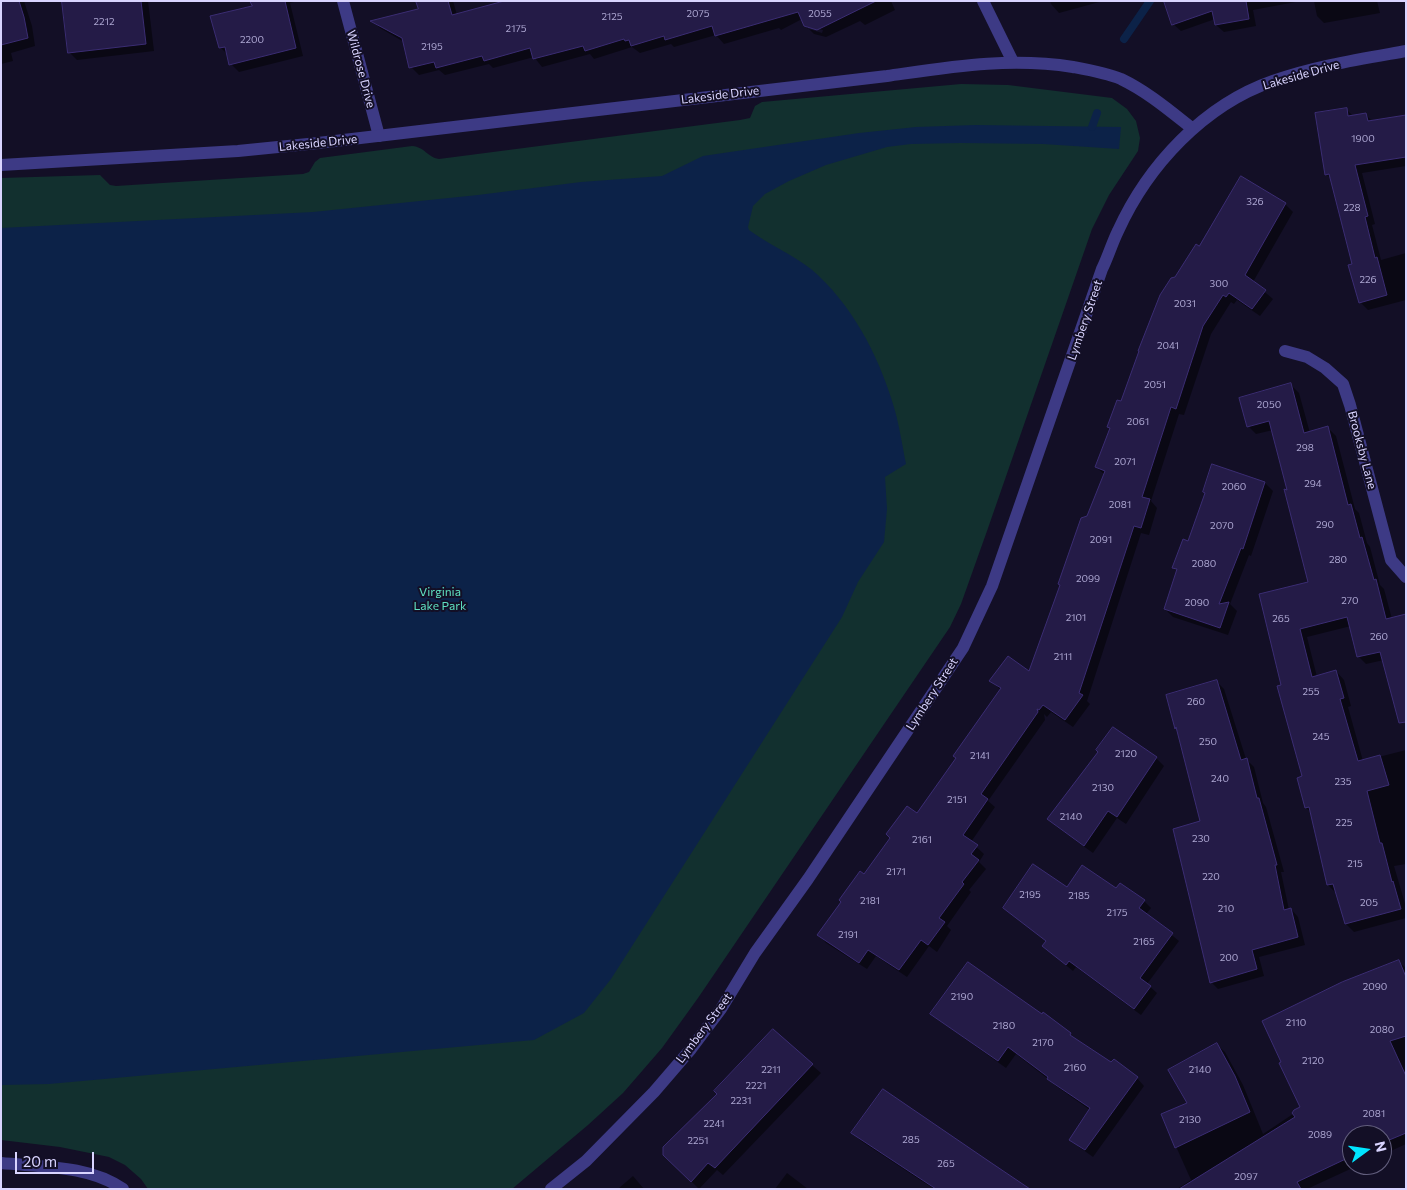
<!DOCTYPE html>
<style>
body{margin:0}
#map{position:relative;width:1407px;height:1190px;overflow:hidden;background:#130f26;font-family:Commissioner,sans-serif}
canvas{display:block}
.frame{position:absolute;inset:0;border:2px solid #d9d4ff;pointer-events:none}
.north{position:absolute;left:1342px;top:1125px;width:50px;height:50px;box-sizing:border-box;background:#130f26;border:1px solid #625e7d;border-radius:50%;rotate:76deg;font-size:14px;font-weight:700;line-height:20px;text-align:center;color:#d9d4ff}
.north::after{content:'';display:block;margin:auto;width:18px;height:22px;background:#00e5ff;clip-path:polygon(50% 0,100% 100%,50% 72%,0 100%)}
.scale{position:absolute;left:15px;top:1152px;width:79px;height:22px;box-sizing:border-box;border:2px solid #d9d4ff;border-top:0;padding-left:6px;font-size:15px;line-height:18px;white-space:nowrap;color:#d9d4ff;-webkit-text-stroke:4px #130f26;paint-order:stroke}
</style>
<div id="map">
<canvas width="1407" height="1190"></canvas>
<div class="frame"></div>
<div class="north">N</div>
<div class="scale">20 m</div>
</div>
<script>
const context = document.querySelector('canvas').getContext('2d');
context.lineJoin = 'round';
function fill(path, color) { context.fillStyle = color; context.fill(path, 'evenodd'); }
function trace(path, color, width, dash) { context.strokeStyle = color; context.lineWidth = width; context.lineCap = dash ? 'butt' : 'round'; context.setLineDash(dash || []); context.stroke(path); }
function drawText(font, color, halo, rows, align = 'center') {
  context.font = font + ' Commissioner,sans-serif'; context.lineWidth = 4; context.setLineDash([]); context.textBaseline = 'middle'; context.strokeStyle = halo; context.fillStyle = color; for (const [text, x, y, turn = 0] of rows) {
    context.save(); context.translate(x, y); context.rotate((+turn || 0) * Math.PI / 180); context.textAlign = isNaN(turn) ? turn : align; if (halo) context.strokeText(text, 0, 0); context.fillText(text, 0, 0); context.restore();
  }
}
fill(new Path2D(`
 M961 84 1008 85 1112 98 1127 109 1136 121 1140 138 1138 151 1109 195 1092 229 987 531 961 604 950 627 698 998 662 1048 623 1093 588 1125 512 1189H148L141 1179 125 1165 109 1157 60 1147 1 1140V178L100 175 110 185 116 186 303 174 309 172 315 162 320 158 412 146C425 147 427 157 439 159L740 120 750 118 755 106 762 102Z`), '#12302f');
fill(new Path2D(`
 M976 125 1121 127 1119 149 1043 144 961 143 911 144 887 147 826 165 789 181 765 194 753 206 748 227 749 230C769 245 792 254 811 269 851 303 878 354 893 404 899 423 902 444 906 464L885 477 887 509 884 542 858 582 842 617 611 979 584 1013 534 1040 49 1084 1 1085V228L313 212 478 195 581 182 662 176 703 156 859 133 916 127Z`), '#0c2248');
fill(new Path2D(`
 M1 1H24L32 26 35 46 11 53 13 61 1 64Z
 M63 1H148L154 51 77 60 69 52Z
 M252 1H298L290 3 303 56 239 72 231 64 228 55 220 47 253 7Z
 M417 1H453L457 15 509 1H891L895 10 865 25 860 21 826 37 814 34 809 29 822 33 823 30 808 26V29L802 19 781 30 779 28 724 44 716 35 674 47 671 44 640 53 632 47 594 59 590 54 542 67 534 57 493 68 489 64 445 75 439 70 419 75 411 67 404 42 380 28 373 21 419 10Z
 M1050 1H1103L1059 13 1051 4Z
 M1165 1H1301L1253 10 1256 26 1224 32 1216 25 1215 19 1181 31 1173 24Z
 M1314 1H1377L1380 13 1324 23 1317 16Z
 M1346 109 1354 117 1366 115 1373 122 1406 116V166L1362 173 1375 224 1372 225 1381 260 1406 253V300L1368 310 1360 302 1354 265 1332 180 1326 174Z
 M1285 204 1293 212 1253 282 1273 299 1260 316 1237 300 1234 304 1231 302 1211 334 1184 415 1179 414 1151 501 1157 508 1149 535 1141 533 1087 701 1090 704 1073 727 1051 712 1047 717 1044 714 1045 720 988 801 995 807 971 842 984 854 979 862 986 869 969 890 971 892 947 926 951 930 937 952 929 946 907 977 876 956 867 969 826 943 819 935 864 876 917 815 958 759 1001 690 991 681 1030 673 1105 475 1096 467 1111 429 1109 427 1122 403 1176 278 1200 247Z
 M1291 385 1299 393 1310 433 1328 428 1336 436 1355 509 1359 513 1367 543 1370 547 1380 585 1384 589 1392 619 1406 617V727L1398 696 1384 660 1366 664 1358 656 1351 626 1307 637 1317 677 1336 671 1344 680 1351 706 1348 707 1363 761 1406 750V864L1394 866 1406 907V918L1354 932 1346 924 1337 894 1328 885 1312 813 1306 808 1304 777 1283 686 1309 583 1289 492 1273 430 1256 434 1248 426Z
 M1213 466 1265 483 1273 491 1251 556 1249 555 1230 604 1237 611 1228 635 1173 617 1165 609 1178 571 1174 567 1189 543 1206 494Z
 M1217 682 1224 689 1246 759 1254 767 1263 803 1266 807 1284 872H1281L1289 910 1291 909 1298 917 1305 945 1259 957 1264 976 1218 989 1211 982 1201 822 1168 696Z
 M1156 758 1164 766 1126 824 1117 818 1093 853 1057 827 1049 819Z
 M1067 889 1116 890 1144 901 1151 908 1146 914 1179 941 1147 984 1157 993 1141 1015 1076 967 1073 971 1051 953 1044 946 1047 942 1005 908Z
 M1399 962 1406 968V1144L1382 1155V1135H1352V1165H1359L1307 1189H1177L1191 1180 1162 1115 1188 1103 1217 1045 1225 1052 1243 1085 1263 1134 1302 1108Z
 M932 1014 1042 1016 1044 1014 1078 1042 1111 1064 1137 1078 1144 1086 1093 1157 1079 1147 1071 1139 1090 1110 1056 1086 1048 1079 1016 1054 1006 1068 940 1021Z
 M773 1031 821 1073 723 1175 717 1170 699 1189 664 1154Z
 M853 1133 1027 1189H934L861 1141Z
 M787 1173 808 1189H775Z
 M633 1176 644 1189H619V1188Z`), '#0007');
trace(new Path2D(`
 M1124 39 1150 1
 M1092 127 1097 113`), '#0c2248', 8);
const building = new Path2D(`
 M1 1H19L24 17 28 38 1 45Z
 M62 1H141L146 44 68 53Z
 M250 1H285L296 48 229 65 225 47 219 48 210 16 252 6Z
 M416 1H448L452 15 504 1H876L817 30 804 26 798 12 715 36 712 26 665 40 664 36 631 46 629 40 625 41 624 39 585 51 583 46 533 59 530 48 484 61 482 56 436 68 434 62 409 68 402 38 370 21 418 9Z
 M1164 1H1246L1249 19 1215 25 1212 11 1172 25Z
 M1347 108 1348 116 1366 113 1368 121 1406 115V157L1355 165 1368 216 1365 217 1375 258 1377 257 1387 295 1359 303 1348 265 1352 264 1329 174 1325 175 1315 113Z
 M1241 176 1286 203 1245 275 1266 290 1252 309 1229 293 1226 297 1223 295 1203 326 1176 409 1171 407 1142 497 1150 499 1141 528 1134 526 1079 693 1083 695 1065 720 1043 705 1039 710 1037 709 1038 712 981 794 988 799 963 835 978 845 971 854 979 860 962 882 964 884 939 918 945 922 928 945 921 940 899 970 868 950 859 963 817 935 841 902 839 900 860 871 864 874 890 838 886 834 907 806 917 813 956 758 953 756 1001 688 989 681 1008 656 1029 671 1060 585 1058 584 1081 518 1087 516 1105 471 1095 467 1110 428 1107 427 1117 400 1121 401 1139 351H1138L1160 295 1171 278 1175 277 1196 244 1199 246Z
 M1291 383 1304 433 1328 426 1348 505 1351 504 1360 538 1362 537 1374 580 1376 579 1386 619 1406 614V722L1399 723 1380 652 1357 657 1347 617 1300 629 1312 677 1336 670 1344 698 1340 699 1358 761 1380 755 1389 785 1367 791 1380 843H1382L1392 882 1393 881 1401 909 1345 924 1333 884 1327 885 1309 807 1305 808 1297 778 1302 776 1277 686 1281 685 1259 594 1308 582 1284 489 1287 490 1269 421 1247 427 1239 398Z
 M1212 464 1265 482 1243 549 1241 548 1219 604 1229 602 1220 628 1164 609 1177 569 1172 568 1183 539 1188 541 1205 493 1203 492Z
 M1217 680 1241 760 1247 758 1257 798H1259L1277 865H1275L1284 910 1291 908 1298 937 1252 950 1257 969 1210 983 1173 829 1200 821 1176 727 1175 729 1166 695Z
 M1113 727 1157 757 1117 817 1108 811 1084 846 1047 819 1098 752 1096 750Z
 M1033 864 1067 887 1082 865 1116 888 1120 883 1145 900 1139 908 1173 933 1140 978 1151 986 1134 1009 1069 961 1066 965 1042 946 1046 941 1003 908Z
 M1399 960 1406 977V1036L1390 1041 1406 1076V1133L1382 1143V1135H1352V1156L1297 1182 1301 1189H1179L1295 1117 1292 1113 1294 1110 1300 1107 1279 1063 1281 1062 1262 1021 1342 982Z
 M968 962 1042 1014 1043 1012 1071 1033 1070 1035 1111 1062 1114 1059 1138 1077 1085 1150 1069 1140 1090 1108 1047 1079 1048 1077 1008 1047 998 1061 930 1014Z
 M773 1029 813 1064 715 1168 708 1163 691 1182 663 1155V1147L717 1094 714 1091Z
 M1217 1043 1235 1076 1250 1112 1175 1148 1161 1114 1187 1103 1168 1070Z
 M883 1089 987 1160 1030 1189H936L851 1133Z`);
fill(building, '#241b47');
trace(building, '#3b2d73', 1);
trace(new Path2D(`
 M343 1 379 136
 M983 1 1013 62
 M1285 351 1307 357 1325 368 1343 384 1350 405 1391 560 1406 577
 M1 1163C41 1167 89 1165 123 1189`), '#3d3a85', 12);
trace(new Path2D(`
 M1 165 238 151 318 143 887 76C951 67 1008 57 1073 67 1089 70 1106 73 1121 79 1148 92 1170 111 1193 129
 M551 1189 586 1161 654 1092 691 1049 721 1009 755 953 808 879 963 648 992 586 1102 269C1108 257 1112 243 1118 231 1148 165 1204 105 1273 81 1315 66 1361 59 1406 51`), '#3d3a85', 12);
drawText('10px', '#aca6d1', null, [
 ["2075",698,14],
 ["2055",820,14],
 ["2125",612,17],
 ["2212",104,22],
 ["2175",516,29],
 ["2200",252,40],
 ["2195",432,47],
 ["1900",1363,139],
 ["326",1255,202],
 ["228",1352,208],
 ["226",1368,280],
 ["300",1219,284],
 ["2031",1185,304],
 ["2041",1168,346],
 ["2051",1155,385],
 ["2050",1269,405],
 ["2061",1138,422],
 ["298",1305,448],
 ["2071",1125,462],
 ["294",1313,484],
 ["2060",1234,487],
 ["2081",1120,505],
 ["290",1325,525],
 ["2070",1222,526],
 ["2091",1101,540],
 ["280",1338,560],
 ["2080",1204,564],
 ["2099",1088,579],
 ["270",1350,601],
 ["2090",1197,603],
 ["2101",1076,618],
 ["265",1281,619],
 ["260",1379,637],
 ["2111",1063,657],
 ["255",1311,692],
 ["260",1196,702],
 ["245",1321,737],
 ["250",1208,742],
 ["2120",1126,754],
 ["2141",980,756],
 ["240",1220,779],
 ["235",1343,782],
 ["2130",1103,788],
 ["2151",957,800],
 ["2140",1071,817],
 ["225",1344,823],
 ["230",1201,839],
 ["2161",922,840],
 ["215",1355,864],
 ["2171",896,872],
 ["220",1211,877],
 ["2195",1030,895],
 ["2185",1079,896],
 ["2181",870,901],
 ["205",1369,903],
 ["210",1226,909],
 ["2175",1117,913],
 ["2191",848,935],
 ["2165",1144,942],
 ["200",1229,958],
 ["2090",1375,987],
 ["2190",962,997],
 ["2110",1296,1023],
 ["2180",1004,1026],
 ["2080",1382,1030],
 ["2170",1043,1043],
 ["2120",1313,1061],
 ["2160",1075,1068],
 ["2211",771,1070],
 ["2140",1200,1070],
 ["2221",756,1086],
 ["2231",741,1101],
 ["2081",1374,1114],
 ["2130",1190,1120],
 ["2241",714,1124],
 ["2089",1320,1135],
 ["285",911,1140],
 ["2251",698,1141],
 ["265",946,1164],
 ["2097",1246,1177]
]);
drawText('12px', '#d9d4ff', '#130f26', [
 ["Wildrose Drive",361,69,75],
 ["Lakeside Drive",1301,75,-16],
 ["Lakeside Drive",720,95,-7],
 ["Lakeside Drive",318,143,-6],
 ["Lymbery Street",1085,320,-71],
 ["Brooksby Lane",1362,450,75],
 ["Lymbery Street",932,694,-57],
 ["Lymbery Street",704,1028,-53]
]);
drawText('12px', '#5fe0c0', '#130f26', [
 ["Virginia",440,592],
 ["Lake Park",440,606]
]);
</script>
